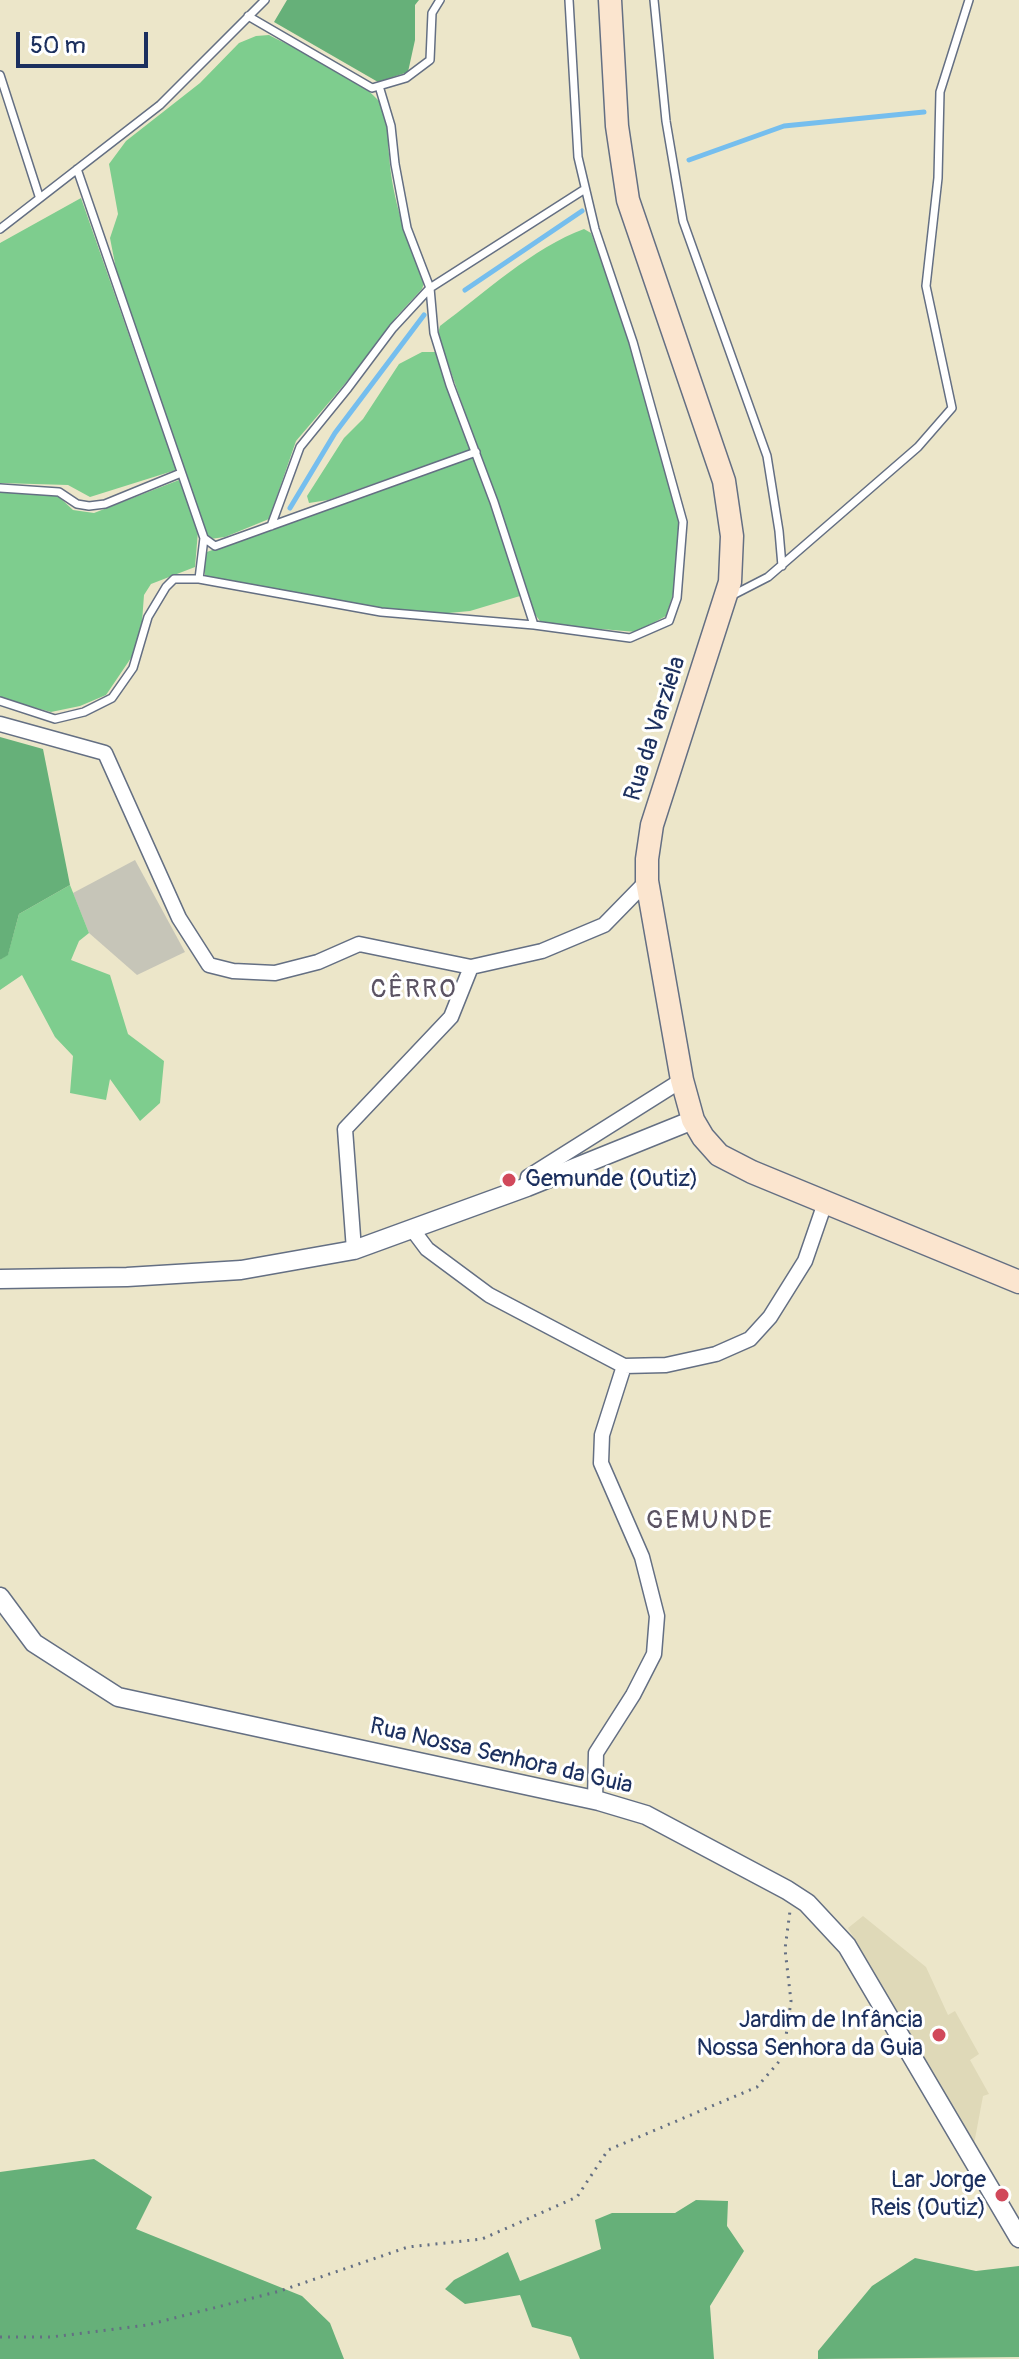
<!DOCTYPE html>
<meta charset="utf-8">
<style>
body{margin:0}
#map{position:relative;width:1019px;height:2359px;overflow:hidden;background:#ece6c9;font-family:Pangolin,sans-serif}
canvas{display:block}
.scale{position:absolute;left:16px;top:32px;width:132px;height:36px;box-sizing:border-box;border:4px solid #1b2f5e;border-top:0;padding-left:10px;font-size:24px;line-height:28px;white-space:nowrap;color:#1b2f5e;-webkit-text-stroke:6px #fff;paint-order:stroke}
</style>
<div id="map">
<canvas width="1019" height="2359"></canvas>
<div class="scale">50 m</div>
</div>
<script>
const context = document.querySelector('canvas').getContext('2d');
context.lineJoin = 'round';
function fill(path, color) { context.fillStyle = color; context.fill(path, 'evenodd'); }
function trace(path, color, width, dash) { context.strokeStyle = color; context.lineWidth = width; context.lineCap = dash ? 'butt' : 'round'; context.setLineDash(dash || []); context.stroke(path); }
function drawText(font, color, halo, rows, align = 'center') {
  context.font = font + ' Pangolin,sans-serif'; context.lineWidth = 6; context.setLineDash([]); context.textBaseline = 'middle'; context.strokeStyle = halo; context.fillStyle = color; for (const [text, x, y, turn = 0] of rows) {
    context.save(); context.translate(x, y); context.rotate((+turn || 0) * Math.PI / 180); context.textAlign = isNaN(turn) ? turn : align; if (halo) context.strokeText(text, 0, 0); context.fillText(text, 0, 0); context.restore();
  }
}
fill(new Path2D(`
 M863 1916 926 1967 948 2015 955 2011 979 2054 970 2060 989 2094 983 2096 974 2144 848 1928Z`), '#dfd9b8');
fill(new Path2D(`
 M135 860 185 952 137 975 89 933 73 893Z`), '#c6c5b8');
fill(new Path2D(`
 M269 35C303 53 353 72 379 101 390 115 387 137 389 154 392 200 407 241 424 283L422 289 397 316 360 366 296 441 269 519 225 537 210 539 206 533 117 274 110 238 118 214 109 164 126 141 200 83 239 43 256 36Z
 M81 198 176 470 90 497 68 485 0 483V243Z
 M584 229 591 233 634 352 680 518 674 591 666 616 636 632 555 625 540 621 534 613 438 334 440 326C483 294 534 247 584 229Z
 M422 352H436L470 450 328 500 309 503 307 496 344 438 363 419 399 364Z
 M474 456 497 517 520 596 470 611 438 614 371 607 205 577 204 553Z
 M179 480 198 531 195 567 151 584 144 595 142 622 133 655 106 695 80 706 51 712 0 698V491L57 495 73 510 94 513Z
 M70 885 89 933 79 941 71 960 110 975 128 1034 164 1061 160 1103 140 1121 110 1079 106 1100 70 1093 73 1056 55 1037 22 975 0 990V960L8 954 19 914Z`), '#7ecd8e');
fill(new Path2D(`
 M287 0H419L415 5V40L408 72 378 82 274 22Z
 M0 737 43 749 70 885 19 914 8 955 0 960Z
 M94 2159 152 2197 136 2229 302 2296 330 2323 344 2359H0V2172Z
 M696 2200 728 2201 727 2226 744 2251 710 2306 714 2359H580L571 2337 532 2327 520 2295 465 2304 445 2289 454 2280 508 2252 520 2281 601 2249 595 2220 612 2213H675Z
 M915 2258 976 2271 1019 2266V2357L818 2359V2351L872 2286Z`), '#66b079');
trace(new Path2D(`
 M689 160 784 126 924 112
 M465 290 582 211
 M290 508 335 433 424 315`), '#75beee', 5);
const service = new Path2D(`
 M654 0 666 121 683 221 767 456 779 531 782 566
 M248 16 372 88 406 78 430 60 432 13 440 0
 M0 75 39 196
 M379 86 391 126 395 164 407 228 430 288 434 333 450 385 494 502 534 625
 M77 169 204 538 215 546 476 452
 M0 229 160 105 265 0
 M0 488 59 492 77 504 89 506 105 504 181 473
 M271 526 300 447 348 388 393 328 430 288 585 189
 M199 579 204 538
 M733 595 768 577 918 447 952 408 926 286 938 178 940 92 969 0
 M0 701 55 719 84 712 112 698 133 668 148 617 166 587 174 579H199L381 612 534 625 630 638 669 621 677 598 683 522 633 342 595 229 578 157 569 0`);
const minor = new Path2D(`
 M0 724 105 753 179 918 209 965 233 971 275 973 318 962 359 944 471 967 542 951 604 925 647 881
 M527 1187 528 1177 682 1080
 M412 1229 427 1249 489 1295 624 1366 666 1365 716 1354 750 1339 770 1317 805 1261 826 1200
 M354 1250 345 1129 451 1017 471 967
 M595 1801 596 1753 633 1695 654 1654 657 1616 642 1557 601 1463 602 1435 624 1366`);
const tertiary = new Path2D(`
 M0 1279 127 1277 241 1270 354 1250 527 1187 693 1120
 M0 1597 34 1643 118 1697 599 1801 646 1815 787 1890 807 1903 847 1946 1019 2238`);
const secondary = new Path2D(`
 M610 0 617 126 628 200 724 481 732 536 730 582 652 825 647 859V881L682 1080 693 1120 703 1137 719 1155 752 1172 1019 1282`);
trace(service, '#646f83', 10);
trace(minor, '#646f83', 17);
trace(tertiary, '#646f83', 21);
trace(secondary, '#646f83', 25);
trace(new Path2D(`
 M0 2337H51L147 2325 280 2291 408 2247 482 2239 577 2197 608 2150 757 2087 783 2057 791 2001 785 1949 790 1911`), '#646f83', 3, [2, 6]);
trace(service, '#fff', 7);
trace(minor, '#fff', 14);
trace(tertiary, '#fff', 18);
trace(secondary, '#fbe5cf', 22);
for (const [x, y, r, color] of [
 [509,1180,8,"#d1495b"],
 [939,2035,8,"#d1495b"],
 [1002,2195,8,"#d1495b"]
]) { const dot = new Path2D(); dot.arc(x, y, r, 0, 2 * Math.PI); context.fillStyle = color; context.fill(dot); trace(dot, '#fff', 3); }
drawText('24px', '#1b2f5e', '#fff', [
 ["Rua da Varziela",656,729,-72],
 ["Rua Nossa Senhora da Guia",501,1757,13]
]);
drawText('24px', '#1b2f5e', '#fff', [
 ["Gemunde (Outiz)",525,1180,"left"],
 ["Jardim de Infância",923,2021],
 ["Nossa Senhora da Guia",923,2049],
 ["Lar Jorge",986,2181],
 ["Reis (Outiz)",986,2209]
], 'right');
context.letterSpacing = '2px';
drawText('26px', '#5b5363', '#fff', [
 ["CÊRRO",414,990],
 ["GEMUNDE",710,1521]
]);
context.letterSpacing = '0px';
</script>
